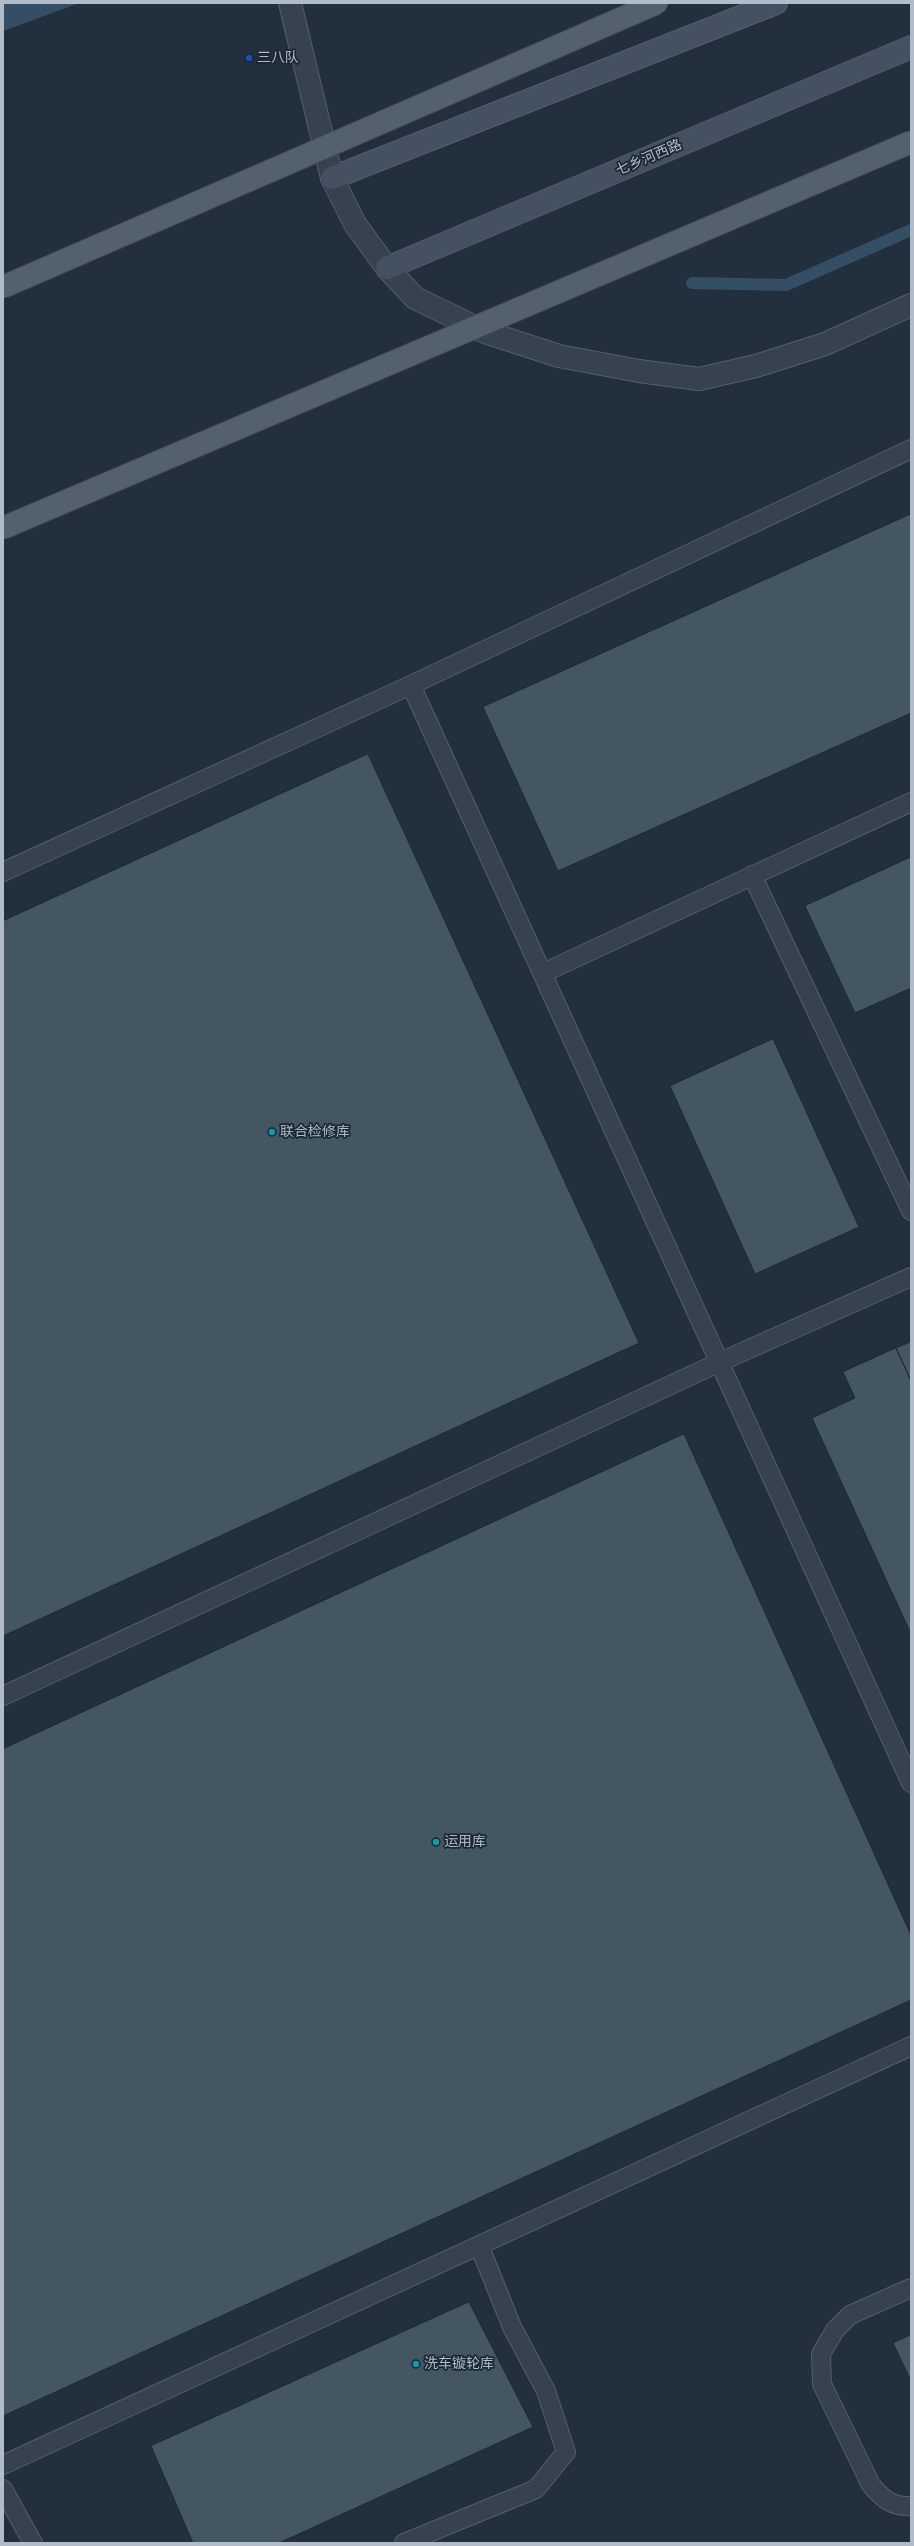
<!DOCTYPE html>
<meta charset="utf-8">
<style>
body{margin:0}
#map{position:relative;width:914px;height:2546px;overflow:hidden;background:#22303d;font-family:Arial,sans-serif}
canvas{display:block}
.frame{position:absolute;inset:0;border:4px solid #b1bcc8;pointer-events:none}
</style>
<div id="map">
<canvas width="914" height="2546"></canvas>
<div class="frame"></div>
</div>
<script>
const context = document.querySelector('canvas').getContext('2d');
context.lineJoin = 'round';
function fill(path, color) { context.fillStyle = color; context.fill(path, 'evenodd'); }
function trace(path, color, width, dash) { context.strokeStyle = color; context.lineWidth = width; context.lineCap = dash ? 'butt' : 'round'; context.setLineDash(dash || []); context.stroke(path); }
function drawText(font, color, halo, rows, align = 'center') {
  context.font = font + ' Arial,"Noto Sans SC",sans-serif'; context.lineWidth = 3.5; context.setLineDash([]); context.textBaseline = 'middle'; context.strokeStyle = halo; context.fillStyle = color; for (const [text, x, y, turn = 0] of rows) {
    context.save(); context.translate(x, y); context.rotate((+turn || 0) * Math.PI / 180); context.textAlign = isNaN(turn) ? turn : align; if (halo) context.strokeText(text, 0, 0); context.fillText(text, 0, 0); context.restore();
  }
}
fill(new Path2D(`
 M3 3H80L3 31Z`), '#344e65');
trace(new Path2D(`
 M692 283 786 285 911 230`), '#344e65', 12);
const building = new Path2D(`
 M911 514V713L558 871 483 707Z
 M368 754 639 1343 3 1636V921Z
 M911 857V988L855 1013 805 906Z
 M773 1039 859 1227 755 1274 670 1086Z
 M911 1342V1381L896 1348Z
 M896 1348 911 1381V1634L812 1418 855 1398 843 1372Z
 M684 1434 911 1935V2000L3 2416V1749Z
 M469 2302 533 2427 279 2543H193L151 2446Z
 M911 2335V2381L893 2343Z`);
fill(building, '#455663');
trace(building, '#1d2933', 1);
const lane = new Path2D(`
 M411 685 911 1783
 M3 872 411 685 911 449
 M752 875 911 1211
 M543 973 911 802
 M3 1696 720 1362 911 1277
 M911 2288 850 2315 835 2330 821 2354 822 2384 871 2485C883 2499 892 2507 911 2506
 M3 2465 911 2046
 M3 2489 33 2543
 M404 2543 536 2489 566 2452 546 2391 512 2327 479 2245`);
const street = new Path2D(`
 M290 3 332 178 355 224 387 268 415 298 485 332 559 356 639 371 699 379 756 366 825 344 911 305`);
const secondary = new Path2D(`
 M332 178 776 3
 M387 268 911 47`);
trace(lane, '#545f6a', 20);
trace(street, '#545f6a', 24);
trace(secondary, '#545f6a', 24);
trace(lane, '#36424d', 18);
trace(street, '#36424d', 22);
trace(secondary, '#435160', 22);
const primaryBridge = new Path2D(`
 M3 287 657 3
 M3 528 911 142`);
trace(primaryBridge, '#3f4b55', 24, []);
trace(primaryBridge, '#53616d', 22);
for (const [x, y, r, color] of [
 [249,58,4,"#1a4fb4"],
 [272,1132,4,"#0f9aa8"],
 [436,1842,4,"#0f9aa8"],
 [416,2364,4,"#0f9aa8"]
]) { const dot = new Path2D(); dot.arc(x, y, r, 0, 2 * Math.PI); context.fillStyle = color; context.fill(dot); trace(dot, '#1b2731', 1.5); }
drawText('14px', '#b1bcc8', '#1b2731', [
 ["三八队",257,58],
 ["联合检修库",280,1132],
 ["运用库",444,1842],
 ["洗车镟轮库",424,2364]
], 'left');
drawText('14px', '#b1bcc8', '#1b2731', [
 ["七乡河西路",649,158,-23]
]);
</script>
